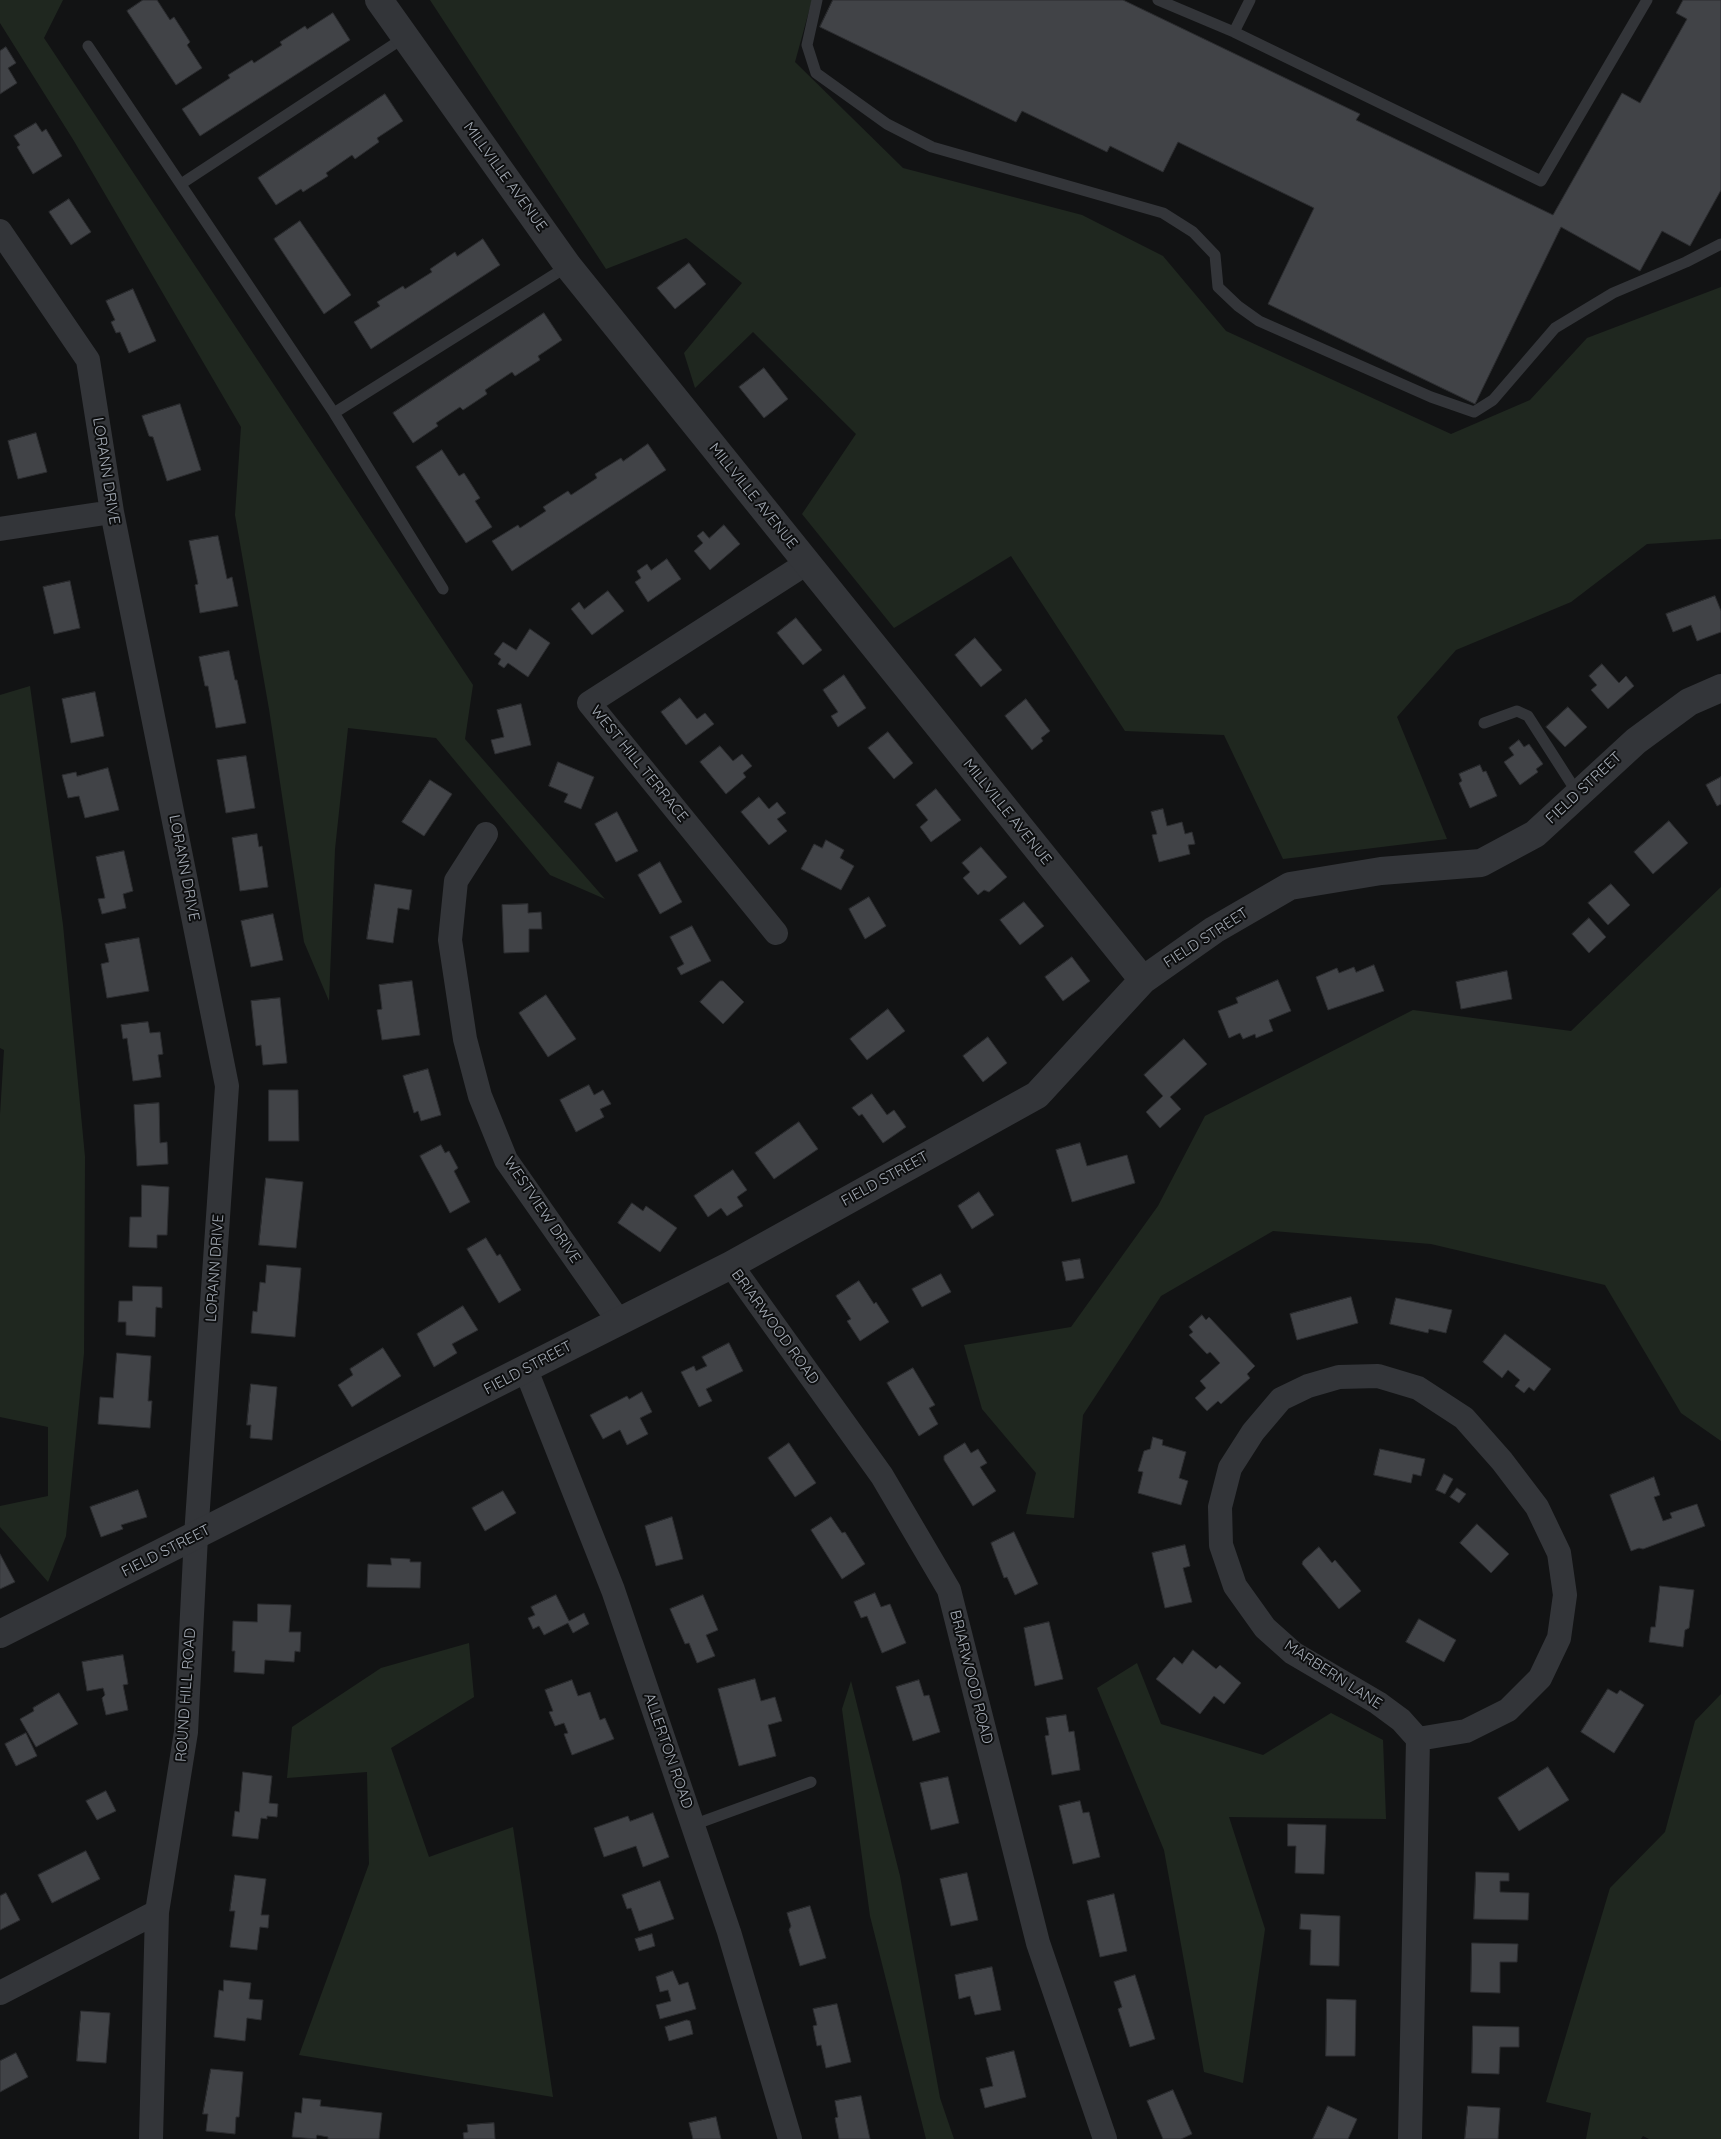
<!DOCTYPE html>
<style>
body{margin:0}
canvas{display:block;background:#121314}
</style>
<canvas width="1721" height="2139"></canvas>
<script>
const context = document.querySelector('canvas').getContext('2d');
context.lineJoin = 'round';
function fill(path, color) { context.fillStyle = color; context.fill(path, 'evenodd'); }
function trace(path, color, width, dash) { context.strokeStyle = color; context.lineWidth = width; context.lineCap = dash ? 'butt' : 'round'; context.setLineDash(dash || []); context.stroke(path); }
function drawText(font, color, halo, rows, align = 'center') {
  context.font = font + ' Quicksand,sans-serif'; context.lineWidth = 4; context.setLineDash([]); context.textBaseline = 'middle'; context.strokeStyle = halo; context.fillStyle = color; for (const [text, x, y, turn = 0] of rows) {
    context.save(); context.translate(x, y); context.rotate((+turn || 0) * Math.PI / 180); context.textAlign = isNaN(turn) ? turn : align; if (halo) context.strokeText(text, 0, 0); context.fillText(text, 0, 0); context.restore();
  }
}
fill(new Path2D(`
 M0 0H63L44 38 473 685 465 739 605 899 550 875 436 738 348 728 335 849 329 1001 304 942 269 709 235 515 241 427 74 141 0 23Z
 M430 0H812L795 62 903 168 1082 215 1163 256 1226 331 1451 434 1530 400 1587 338 1721 287V539L1647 544 1571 602 1456 650 1397 717 1447 839 1283 859 1224 735 1125 731 1011 556 894 628 802 514 856 434 753 332 695 388 684 353 742 283 686 238 606 269Z
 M30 686 63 925 85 1157 84 1353 66 1536 48 1582 0 1527V1506L48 1496V1427L0 1417V1115L4 1050 0 1048V695Z
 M1721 887V1441L1681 1413 1605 1285 1431 1244 1273 1231 1161 1296 1083 1415 1074 1518 1026 1514 1036 1473 982 1409 964 1345 1071 1327 1158 1206 1205 1116 1413 1010 1571 1031Z
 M469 1643 474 1697 391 1748 429 1857 513 1827 553 2097 299 2055 369 1864 367 1772 287 1778 292 1727 381 1668Z
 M1137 1663 1161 1724 1263 1755 1331 1713 1383 1740 1386 1819 1229 1817 1265 1929 1243 2083 1204 2072 1164 1850 1097 1688Z
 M851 1681 900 1876 940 2098 954 2139H926L870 1916 842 1709Z
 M1721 1694V2139H1649L1643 2136 1641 2139H1586L1591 2113 1546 2102 1610 1888 1665 1832 1695 1721Z`), '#1f271f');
const building = new Path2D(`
 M143 0H157L170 20 174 17 190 42 187 45 202 68 176 85 127 11Z
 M833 0H1123L1360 114 1356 120 1553 215 1622 93 1640 103 1687 19 1676 13 1683 0H1721V190L1690 246 1662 231 1640 271 1561 227 1475 404 1268 304 1314 208 1178 142 1163 172 1110 146 1107 152 1022 111 1016 122 820 27Z
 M333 13 350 40 200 136 182 109 230 78 228 75 252 60 254 63 282 45 280 42 305 26 307 29Z
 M6 47 16 63 8 68 17 83 0 94V51Z
 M385 94 403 121 377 138 379 142 355 159 352 155 326 173 328 176 303 192 301 189 276 205 258 178Z
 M36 123 42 132 46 129 62 156 33 174 17 147 20 145 14 136Z
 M69 199 91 232 71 245 49 212Z
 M300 221 351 295 324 314 274 239Z
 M483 239 500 265 371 349 354 322 380 306 377 302 403 286 405 289 432 272 430 269 455 252 457 256Z
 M689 263 706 284 675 309 657 288Z
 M133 289 156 341 129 353 120 332 116 333 111 322 115 320 106 301Z
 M544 313 562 340 538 356 540 360 515 376 512 372 485 390 487 394 463 410 460 407 436 423 438 426 413 443 393 413Z
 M764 368 788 399 764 418 739 387Z
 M180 404 201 470 167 481 153 437 149 436 142 416Z
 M36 433 47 472 18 479 8 441Z
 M648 444 666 470 512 571 492 541 518 525 520 528 546 511 543 507 568 491 571 495 597 478 595 474 621 458 623 461Z
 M442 450 459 476 464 473 480 498 475 501 492 527 466 543 416 467Z
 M724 525 740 544 710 570 694 551 703 543 697 536 703 531 709 538Z
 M218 536 227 579 232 577 238 606 200 613 195 585 198 584 189 541Z
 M667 559 681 579 648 602 635 582 641 578 637 571 647 564 651 570Z
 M70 581 80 628 54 634 43 587Z
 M608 591 624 611 592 635 571 609 579 602 584 609Z
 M1715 596 1721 611V632L1697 641 1691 625 1673 632 1666 614Z
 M796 618 822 650 803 665 777 633Z
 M530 629 550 643 528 677 508 663 504 668 498 664 501 659 494 654 503 642 516 650Z
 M975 638 1002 670 981 687 955 655Z
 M229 651 235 680H237L246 723 216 728 208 686H205L199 657Z
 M1602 664 1619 683 1626 676 1634 686 1608 709 1591 690 1597 685 1589 676Z
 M844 675 866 708 838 727 831 716 838 712 823 690Z
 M95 692 104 736 71 743 62 699Z
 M680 698 697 719 705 713 714 724 686 745 661 712Z
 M1026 699 1050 731 1041 738 1043 741 1032 750 1005 716Z
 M521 704 531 745 495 754 491 740 504 737 497 710Z
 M1568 707 1587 727 1565 747 1546 727Z
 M888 732 913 763 894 779 868 748Z
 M1519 740 1524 747 1529 744 1543 764 1536 769 1538 772 1520 785 1504 762 1514 755 1509 748Z
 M720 746 733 761 742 754 752 766 743 773 746 777 726 794 700 762Z
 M246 756 255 808 226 813 217 760Z
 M558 762 594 777 581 809 564 802 568 794 549 786Z
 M1480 765 1483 772 1486 771 1497 796 1470 808 1459 783 1462 781 1459 774Z
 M108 768 119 810 85 818 79 796 68 798 62 775 76 772 77 776Z
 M1721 777V804L1717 806 1706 785Z
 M430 780 452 794 424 836 402 822Z
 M936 789 961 820 931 842 920 827 928 820 916 805Z
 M759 797 769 809 777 802 786 813 777 819 787 831 769 845 741 812Z
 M1163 809 1167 826 1182 822 1185 834 1192 832 1195 844 1188 845 1190 854 1159 862 1152 835 1157 834 1151 812Z
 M617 812 638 851 616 862 595 824Z
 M1669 821 1688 843 1653 874 1634 852Z
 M257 834 259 847 262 846 268 887 240 891 232 838Z
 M826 840 844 850 840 858 854 866 841 890 801 869 814 844 822 848Z
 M981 847 1007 877 989 892 984 890 978 895 963 878 970 872 962 863Z
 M124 851 133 891 123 894 126 908 102 914 98 899 105 898 96 857Z
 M660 862 682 902 660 914 638 875Z
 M375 884 412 890 409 910 398 908 393 943 367 939Z
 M1611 884 1630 905 1608 925 1588 903Z
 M869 897 886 926 865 939 849 909Z
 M1024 902 1044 926 1020 945 1000 920Z
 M528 904V913L541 912 542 929H529V952L504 953 502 905Z
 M273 914 283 960 251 967 241 921Z
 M1589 918 1606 937 1589 953 1572 934Z
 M692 926 711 961 681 975 677 968 684 964 670 937Z
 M139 938 149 991 107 998 101 964 109 962 105 944Z
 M1072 957 1090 981 1063 1001 1045 977Z
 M1374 965 1384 991 1328 1010 1316 977 1337 968 1339 973 1354 967 1356 972Z
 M1507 971 1512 999 1461 1009 1456 982Z
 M1278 980 1291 1011 1269 1020 1273 1031 1256 1038 1255 1034 1243 1039 1240 1033 1229 1038 1218 1011 1238 1003 1236 998Z
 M412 981 420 1035 382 1040 377 1010 382 1009 379 985Z
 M720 981H723L744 1002 723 1024 700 1002Z
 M546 995 576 1039 548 1057 519 1013Z
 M280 998 287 1063 263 1065 261 1045 256 1046 251 1001Z
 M888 1009 905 1031 867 1060 850 1039Z
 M148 1022 150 1033 160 1032 163 1054 158 1055 161 1077 133 1081 127 1038 123 1039 121 1025Z
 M988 1037 1007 1063 983 1082 963 1056Z
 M1184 1039 1207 1064 1170 1097 1181 1109 1160 1128 1146 1112 1163 1096 1144 1075Z
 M428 1069 441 1115 421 1121 418 1111 414 1113 403 1076Z
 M589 1085 594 1095 603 1090 611 1104 600 1109 604 1117 576 1132 560 1100Z
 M269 1090H298L299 1141H269Z
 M872 1094 887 1115 894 1110 906 1127 883 1143 862 1114 859 1116 852 1108Z
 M159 1103 160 1143 167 1142 168 1164 137 1166 134 1105Z
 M799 1122 818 1149 774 1179 755 1153Z
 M1080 1143 1087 1166 1127 1155 1135 1183 1072 1202 1056 1150Z
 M441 1145 445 1153 449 1151 458 1168 454 1171 470 1202 450 1213 420 1156Z
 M733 1170 747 1190 737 1197 743 1206 727 1216 721 1208 708 1217 694 1196Z
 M266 1178 303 1182 296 1248 259 1245Z
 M142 1185 169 1187 167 1235H157V1248L129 1247 130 1217H141Z
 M979 1192 994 1215 972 1229 958 1206Z
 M632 1203 643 1211 646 1206 677 1228 660 1252 618 1223Z
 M486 1238 497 1256 500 1254 521 1290 499 1303 467 1249Z
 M1080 1259 1084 1278 1066 1281 1062 1262Z
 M267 1265 301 1268 295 1337 251 1333 253 1311 257 1312 260 1282 265 1283Z
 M941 1274 951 1292 922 1307 912 1289Z
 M859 1281 874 1304 876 1302 889 1322 860 1341 847 1321 851 1319 836 1296Z
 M133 1286 162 1287V1308L156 1307 155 1337 126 1335V1322H118L119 1301H132Z
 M1351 1297 1358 1323 1297 1340 1290 1314Z
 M1396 1298 1452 1310 1446 1333 1429 1329 1428 1333 1390 1324Z
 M463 1306 478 1330 452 1344 457 1353 434 1367 417 1334Z
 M1202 1315 1206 1320 1209 1317 1255 1366 1247 1374 1250 1378 1221 1404 1218 1401 1207 1411 1195 1398 1206 1388 1200 1381 1220 1363 1210 1352 1207 1354 1189 1335 1193 1332 1189 1327Z
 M1505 1334 1551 1369 1534 1391 1529 1387 1524 1393 1515 1386 1520 1380 1508 1370 1502 1378 1483 1362Z
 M729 1343 743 1371 706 1389 712 1401 699 1407 681 1372 694 1366 696 1371 707 1366 702 1357Z
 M383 1348 401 1376 352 1407 338 1385 353 1375 350 1369Z
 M117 1353 151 1356 148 1401H152L150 1428 98 1424 100 1397 113 1398Z
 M913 1368 935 1405 929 1408 938 1424 919 1436 887 1383Z
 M251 1384 277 1387 272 1440 250 1438 251 1425H247Z
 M642 1392 652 1412 640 1418 648 1434 627 1445 620 1430 603 1439 590 1415 627 1396 629 1399Z
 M1153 1437 1163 1440 1162 1445 1186 1452 1179 1478 1188 1481 1181 1505 1138 1493 1143 1472 1138 1471 1144 1451 1150 1449Z
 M789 1443 816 1483 795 1497 768 1458Z
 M965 1443 971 1453 978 1449 987 1463 980 1467 996 1491 973 1506 944 1460V1456Z
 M1380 1449 1425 1459 1421 1476 1413 1474 1411 1483 1374 1475Z
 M1444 1474 1453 1479 1445 1494 1436 1490Z
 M1654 1477 1660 1495 1654 1497 1663 1521 1672 1518 1670 1513 1697 1504 1705 1526 1643 1549 1639 1548 1631 1551 1610 1495Z
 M1457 1488 1466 1494 1459 1503 1450 1497Z
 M138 1490 147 1517 121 1525 123 1529 101 1537 90 1507Z
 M503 1491 516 1513 485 1531 472 1508Z
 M672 1517 683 1559 656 1566 645 1526Z
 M831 1517 842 1533 845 1532 865 1564 842 1579 811 1530Z
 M1477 1524 1509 1554 1491 1573 1460 1543Z
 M1014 1532 1038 1584 1015 1595 1007 1577 1004 1578 991 1543Z
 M1185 1545 1190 1566 1183 1568 1192 1602 1165 1608 1152 1553Z
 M1319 1547 1332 1563 1335 1560 1361 1591 1339 1609 1302 1564 1303 1561Z
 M0 1554 15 1582 0 1589Z
 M391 1558 410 1559V1562H421L420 1588 367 1587 368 1564 391 1565Z
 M1660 1586 1694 1590 1689 1628 1685 1630 1683 1647 1649 1642 1651 1627H1655Z
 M875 1593 881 1607 890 1604 906 1643 882 1653 867 1616 861 1618 854 1602Z
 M556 1595 569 1621 584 1613 589 1624 573 1633 568 1623 544 1635 539 1626 533 1629 528 1618 535 1615 531 1607Z
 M703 1595 718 1630 706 1635 715 1656 697 1663 689 1643 685 1644 670 1609Z
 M258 1604 291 1605 289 1632H301L300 1652 295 1651 294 1662 265 1660 264 1674 234 1672 235 1651H232L233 1621 257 1622Z
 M1419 1619 1456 1640 1444 1662 1406 1642Z
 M1049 1622 1063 1679 1035 1686 1024 1628Z
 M1193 1650 1216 1669 1220 1665 1241 1683 1224 1704 1214 1696 1200 1714 1156 1679 1174 1657 1182 1664Z
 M123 1655 128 1684 123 1685 128 1710 106 1715 102 1698 105 1695 103 1688 87 1691 82 1662Z
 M755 1679 761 1701 775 1697 782 1721 768 1725 776 1756 739 1766 718 1689Z
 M572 1680 578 1696 590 1692 600 1720 605 1718 614 1739 572 1755 564 1734 568 1733 564 1723 555 1726 549 1712 553 1711 545 1690Z
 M919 1680 924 1696 929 1695 940 1732 913 1741 896 1687Z
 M1608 1689 1617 1694 1620 1690 1644 1705 1614 1753 1581 1732Z
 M59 1693 78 1724 36 1747 20 1719 34 1711 33 1708Z
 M1066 1715 1069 1732 1074 1731 1080 1770 1052 1775 1045 1736 1049 1735 1046 1718Z
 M26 1733 37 1756 16 1766 5 1744Z
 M1548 1767 1569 1800 1519 1831 1498 1798Z
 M243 1772 272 1776 269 1803 278 1804 277 1817 267 1816V1819L261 1818 258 1839 232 1836 235 1811 239 1812Z
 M948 1777 959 1823 931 1830 920 1783Z
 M106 1791 116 1811 97 1820 86 1801Z
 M1080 1801 1083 1813 1089 1812 1100 1857 1073 1864 1059 1806Z
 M653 1813 669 1857 643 1867 636 1846 604 1857 594 1828 628 1816 630 1821Z
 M1288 1824 1326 1825 1324 1874 1295 1873 1296 1846H1288Z
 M86 1851 100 1879 52 1903 38 1875Z
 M1476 1872 1509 1873V1881H1500V1892L1529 1893 1528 1920 1474 1919Z
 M967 1873 978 1920 951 1926 940 1879Z
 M235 1875 266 1879 261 1915H269L268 1928 260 1927 257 1950 230 1947 235 1911H230Z
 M660 1881 674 1919 639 1931 631 1908 627 1909 622 1895Z
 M6 1893 20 1920 0 1930V1896Z
 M1114 1894 1127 1951 1100 1957 1087 1901Z
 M810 1906 826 1958 800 1966 789 1930 791 1926 787 1913Z
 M1301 1914 1340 1916 1339 1966 1310 1965 1311 1930 1300 1929Z
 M652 1934 655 1946 639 1951 635 1939Z
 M1472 1943 1518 1944 1517 1962H1500V1993L1471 1992Z
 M992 1967 1001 2010 975 2015 970 1996 959 1999 955 1975Z
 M673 1971 679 1985 688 1982 696 2009 660 2019 656 2005 671 2001 668 1990 660 1992 656 1977Z
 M1135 1975 1155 2039 1130 2047 1118 2009 1122 2007 1114 1982Z
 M224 1980 251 1983 249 1999 263 2000 261 2020 247 2018 245 2041 214 2037 219 1990 223 1991Z
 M1327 1999 1356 2000 1355 2056H1326Z
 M837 2004 851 2062 826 2068 821 2045 817 2046 813 2026 817 2025 813 2009Z
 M81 2011 110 2013 106 2063 77 2061Z
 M687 2020 690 2021 693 2034 669 2041 665 2027Z
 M1473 2026 1519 2027V2047H1500L1499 2074 1472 2073Z
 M1014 2051 1026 2097 985 2108 980 2089 993 2086 986 2058Z
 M16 2053 28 2077 0 2092V2061Z
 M211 2069 243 2072 239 2117H236L235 2134 206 2131 208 2114H203Z
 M1173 2090 1192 2134 1181 2139H1163L1147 2101Z
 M861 2096 870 2139H839L835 2118 838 2117 835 2101Z
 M303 2098 321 2100 320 2106 382 2113 379 2139H328V2137L317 2135 316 2139 292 2137 295 2112 301 2113Z
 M1328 2106 1357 2119 1348 2139H1313Z
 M1468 2106 1500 2108 1498 2139H1465Z
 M716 2117 721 2139H693L689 2123Z
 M494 2123 495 2139H464L463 2133 468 2132 467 2125Z`);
fill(building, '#414347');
trace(building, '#2c2d30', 1);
trace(new Path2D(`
 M817 0 807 45 816 73 887 124 932 147 1163 213 1193 232 1215 255 1218 287 1238 306 1259 321 1431 397 1474 412 1493 400 1555 328 1613 293 1686 262 1721 244
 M1158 0 1234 32 1250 0
 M1234 32 1541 181 1647 0
 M88 46 334 413 443 589
 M181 184 405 37
 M334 413 568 266
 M1484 723 1517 711 1528 716 1578 794
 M693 1825 811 1782`), '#333539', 11);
trace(new Path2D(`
 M0 231 88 360 112 512 227 1086 196 1536 186 1732 157 1912 151 2139
 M0 529 112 512
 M486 834 456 881 450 940 465 1039 480 1096 506 1160 618 1320
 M776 933 589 703 807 563
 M731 1265 882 1476 949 1590 1038 1943 1105 2139
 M526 1370 613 1590 729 1932 790 2139
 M1378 1376 1418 1388 1464 1418 1502 1461 1537 1507 1559 1553 1565 1595 1559 1638 1540 1678 1508 1710 1466 1731 1418 1739 1401 1720 1378 1703 1293 1653 1265 1628 1235 1586 1221 1545 1220 1507 1230 1468 1253 1432 1281 1399 1308 1386 1339 1377Z
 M0 1993 157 1912
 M1410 2139 1418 1739`), '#333539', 24);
trace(new Path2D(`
 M379 0 568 266 1143 980
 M0 1634 731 1265 1037 1095 1143 980 1214 930 1290 886 1381 871 1481 863 1535 834 1636 741 1689 702 1721 688`), '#333539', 28);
drawText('15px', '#a4abb5', '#0d0e0f', [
 ["MILLVILLE AVENUE",505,177,54],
 ["LORANN DRIVE",106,471,81],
 ["MILLVILLE AVENUE",753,496,51],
 ["WEST HILL TERRACE",639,764,51],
 ["FIELD STREET",1584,788,-43],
 ["MILLVILLE AVENUE",1007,812,51],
 ["LORANN DRIVE",184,868,79],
 ["FIELD STREET",1206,938,-33],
 ["FIELD STREET",885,1179,-29],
 ["WESTVIEW DRIVE",542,1210,56],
 ["LORANN DRIVE",215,1268,-86],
 ["BRIARWOOD ROAD",775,1327,54],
 ["FIELD STREET",528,1368,-28],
 ["FIELD STREET",166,1551,-27],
 ["MARBERN LANE",1333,1675,33],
 ["BRIARWOOD ROAD",971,1677,76],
 ["ROUND HILL ROAD",186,1695,-86],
 ["ALLERTON ROAD",668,1751,71]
]);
</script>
